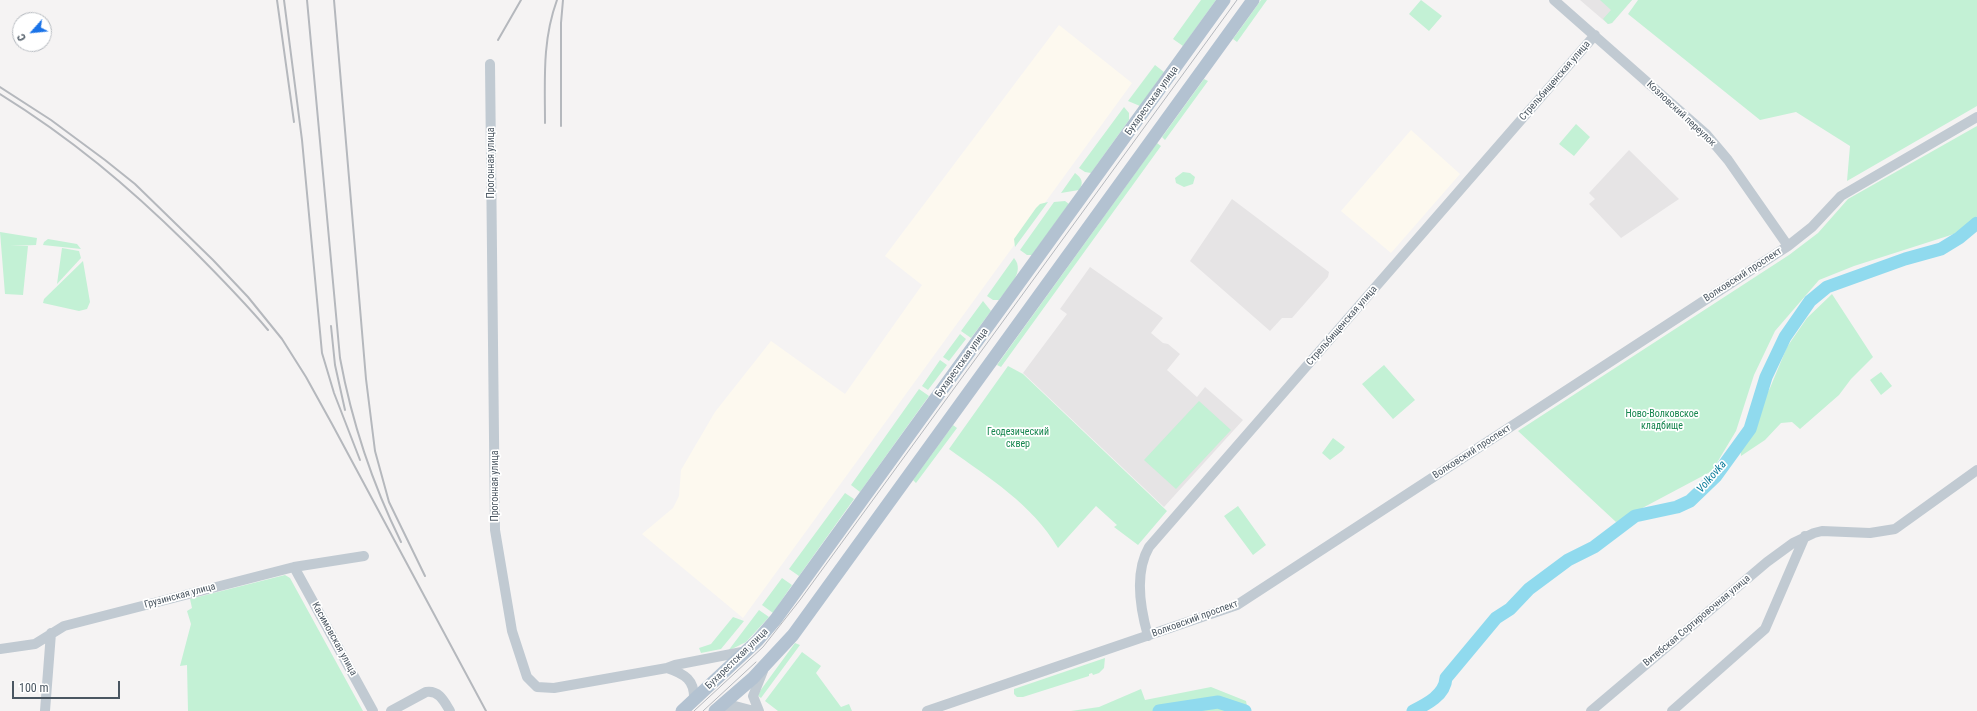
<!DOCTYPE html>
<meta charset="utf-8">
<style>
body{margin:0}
#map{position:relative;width:1977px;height:711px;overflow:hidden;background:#f5f3f3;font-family:"Roboto Condensed",sans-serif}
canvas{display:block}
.north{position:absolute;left:12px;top:12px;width:40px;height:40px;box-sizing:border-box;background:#fff;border:1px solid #b7bbc0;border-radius:50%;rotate:243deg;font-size:11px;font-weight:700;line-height:16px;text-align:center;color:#4a5661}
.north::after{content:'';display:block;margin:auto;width:14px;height:18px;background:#1a73e8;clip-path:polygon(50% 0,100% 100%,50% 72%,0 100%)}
.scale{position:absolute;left:12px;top:681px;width:108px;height:18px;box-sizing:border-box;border:2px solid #4a5661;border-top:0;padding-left:5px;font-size:12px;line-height:14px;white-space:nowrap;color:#4a5661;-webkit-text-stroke:3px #fff;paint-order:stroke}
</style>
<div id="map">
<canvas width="1977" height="711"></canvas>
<div class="north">С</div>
<div class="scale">100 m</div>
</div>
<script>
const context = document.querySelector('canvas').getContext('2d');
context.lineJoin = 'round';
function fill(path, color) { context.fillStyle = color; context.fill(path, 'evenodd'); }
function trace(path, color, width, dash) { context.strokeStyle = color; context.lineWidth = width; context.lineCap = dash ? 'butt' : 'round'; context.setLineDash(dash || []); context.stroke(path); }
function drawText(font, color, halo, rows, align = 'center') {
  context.font = font + ' "Roboto Condensed",sans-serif'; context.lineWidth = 3.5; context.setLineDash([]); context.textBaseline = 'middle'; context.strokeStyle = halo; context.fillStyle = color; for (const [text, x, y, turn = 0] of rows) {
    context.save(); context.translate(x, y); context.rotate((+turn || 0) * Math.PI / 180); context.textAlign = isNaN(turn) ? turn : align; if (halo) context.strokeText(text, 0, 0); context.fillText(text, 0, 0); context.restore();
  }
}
fill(new Path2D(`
 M1059 25 1132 83 743 618 642 534 673 508 679 496 681 470 715 412 771 341 845 394 922 285 885 256Z
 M1411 130 1460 174 1391 253 1341 211Z`), '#fdf9ef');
fill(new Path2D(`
 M1580 0H1632L1612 23 1608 24Z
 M1629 150 1679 199 1621 238 1589 204 1595 199 1589 193Z
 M1232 199 1329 272 1328 277 1292 318H1282L1270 331 1190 261Z
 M1090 267 1163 318 1151 333 1163 343 1168 344 1180 354 1167 370 1197 397 1205 387 1243 420 1164 507 1023 373 1067 314 1060 309Z`), '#e6e4e5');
fill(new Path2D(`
 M1201 0H1216L1183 46 1173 39Z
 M1261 0H1267L1237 42 1233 39Z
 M1421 0 1442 16 1429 31 1409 14Z
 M1600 0H1632L1612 23 1608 24 1603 19 1611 10Z
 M1638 0H1977V106L1847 181 1850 146 1796 112 1760 120 1628 14Z
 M1155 65 1164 72 1140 106 1128 101Z
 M1204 79 1208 81 1165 140 1162 137Z
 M1124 107 1129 113V120L1091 173 1085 172 1079 168Z
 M1576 124 1590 137 1574 156 1559 144Z
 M1977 126V216L1954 234 1854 266 1819 280 1775 331 1754 375 1736 431 1712 471 1616 522 1518 431 1789 255 1818 233 1848 199Z
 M1157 143 1161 146 1001 367 997 365Z
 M1183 172 1190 173 1195 177 1193 184 1184 187 1176 183 1175 178Z
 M1075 173C1082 178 1084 183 1079 190L1061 193Z
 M1065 201 1069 204 1032 255H1027L1020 250 1054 202Z
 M1048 202 1015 247 1014 239 1036 208 1040 204Z
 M0 232 37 238 36 245 10 246H28L23 295 5 294Z
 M48 239 77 244 81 249 43 245 44 242Z
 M62 248 79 251 81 258 57 284Z
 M1014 258C1026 272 1007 289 999 300H993L987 296Z
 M83 261 90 302 87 309 79 311 43 303 44 299Z
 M1832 294 1873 357 1851 379 1839 395 1800 429 1792 422 1781 423 1765 440 1741 456 1740 441 1770 388 1787 347 1807 318Z
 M983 301 991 311 971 338 961 331Z
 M960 334 966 339 949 361 943 357Z
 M940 360 947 365 928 390 922 386Z
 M1384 365 1415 400 1393 419 1362 384Z
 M1008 366 1023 374 1167 511 1138 545 1114 527 1117 525 1096 506 1058 548C1032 504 989 478 949 449Z
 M1881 372 1892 386 1881 395 1870 380Z
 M919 389 929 396 860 492 851 485Z
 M1199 401 1231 430 1176 489 1144 460Z
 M953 425 957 428 916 483 913 480Z
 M1333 438 1345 447 1342 451 1330 460 1322 453Z
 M845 493 854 499 799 576 789 569Z
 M1238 506 1266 545 1253 555 1224 516Z
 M285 575 290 578 363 711H188L187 665 180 666 191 624 187 611 192 608 190 599Z
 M782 578 792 585 773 613 762 605Z
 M759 610 769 617 746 642 728 651Z
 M733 617 744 621 721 649 701 653 699 648 711 644Z
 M795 643 800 645 761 698 758 696 760 691Z
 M802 652 821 666 816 673 841 707 849 704 852 711H778L765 701Z
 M1105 658 1104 668 1099 673 1093 675 1092 673 1089 674V676L1023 697H1017L1014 694V689Z
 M1211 687 1246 701 1248 711H1035H1071L1099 707 1141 689 1145 700Z`), '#c3f1d5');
trace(new Path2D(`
 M1159 711 1218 702 1245 711
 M1413 711C1427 704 1445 695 1446 678L1496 618 1510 609 1529 589 1568 560 1594 547 1635 516 1677 507 1690 501 1716 476 1750 429 1766 377 1785 337 1810 301 1827 287 1905 259 1941 249 1959 238 1977 223`), '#90daee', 13);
trace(new Path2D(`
 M1554 0 1706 134 1728 160 1788 246
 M490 64 495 530 512 631 527 677 537 687 554 688 667 668 675 665 747 651
 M294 567 373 711
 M1148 636C1140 608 1134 573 1149 547L1595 35
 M0 649 35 644 64 626 294 567 364 556
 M667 668C685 674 695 680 694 700
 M717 709 735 706 754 711
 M45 711 51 633
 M391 711 426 692C439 690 444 701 450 711
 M759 711 753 696 763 671
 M927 711 1237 605 1788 246 1812 227 1841 196 1977 117
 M1591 711 1767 562 1793 543 1814 533 1822 531 1870 533 1895 529 1977 470
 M1672 711 1765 629 1805 536`), '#c1cad2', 10);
trace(new Path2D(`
 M682 711 757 641 776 619 1224 0
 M715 711 753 678 793 635 1253 0`), '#b3c2d1', 13);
trace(new Path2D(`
 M694 711 763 647 800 600 1237 0
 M703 711 756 662`), '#b5b8bd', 1);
trace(new Path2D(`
 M277 0 294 122
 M284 0 302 140 322 353 334 393 360 460
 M307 0 340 358C352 423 372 483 401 542
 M334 0 366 379 375 451 389 502 425 576
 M498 40 521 0
 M0 87 51 120 105 160 135 184 213 260 248 297 282 339 306 377 332 424 486 711
 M0 94C71 138 128 186 187 244 215 272 243 300 268 330
 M545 123C545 80 542 41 557 0
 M561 126V23L563 0
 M331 326 335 365 345 410`), '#b5b8bd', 2);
drawText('10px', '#4a5661', '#fff', [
 ["Стрельбищенская улица",1555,81,-49],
 ["Бухарестская улица",1152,101,-54],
 ["Козловский переулок",1681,114,43],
 ["Прогонная улица",491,163,-90],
 ["Волковский проспект",1743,275,-33],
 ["Стрельбищенская улица",1342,326,-49],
 ["Бухарестская улица",962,363,-54],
 ["Волковский проспект",1472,452,-33],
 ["Прогонная улица",495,486,-90],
 ["Грузинская улица",180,596,-15],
 ["Волковский проспект",1195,619,-20],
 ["Витебская Сортировочная улица",1697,621,-40],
 ["Касимовская улица",334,639,61],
 ["Бухарестская улица",737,659,-44]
]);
drawText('10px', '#17864f', '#fff', [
 ["Ново-Волковское",1662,414],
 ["кладбище",1662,426],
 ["Геодезический",1018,432],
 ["сквер",1018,444]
]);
drawText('italic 11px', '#0c7c9b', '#fff', [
 ["Volkovka",1712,477,-49]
]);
</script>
